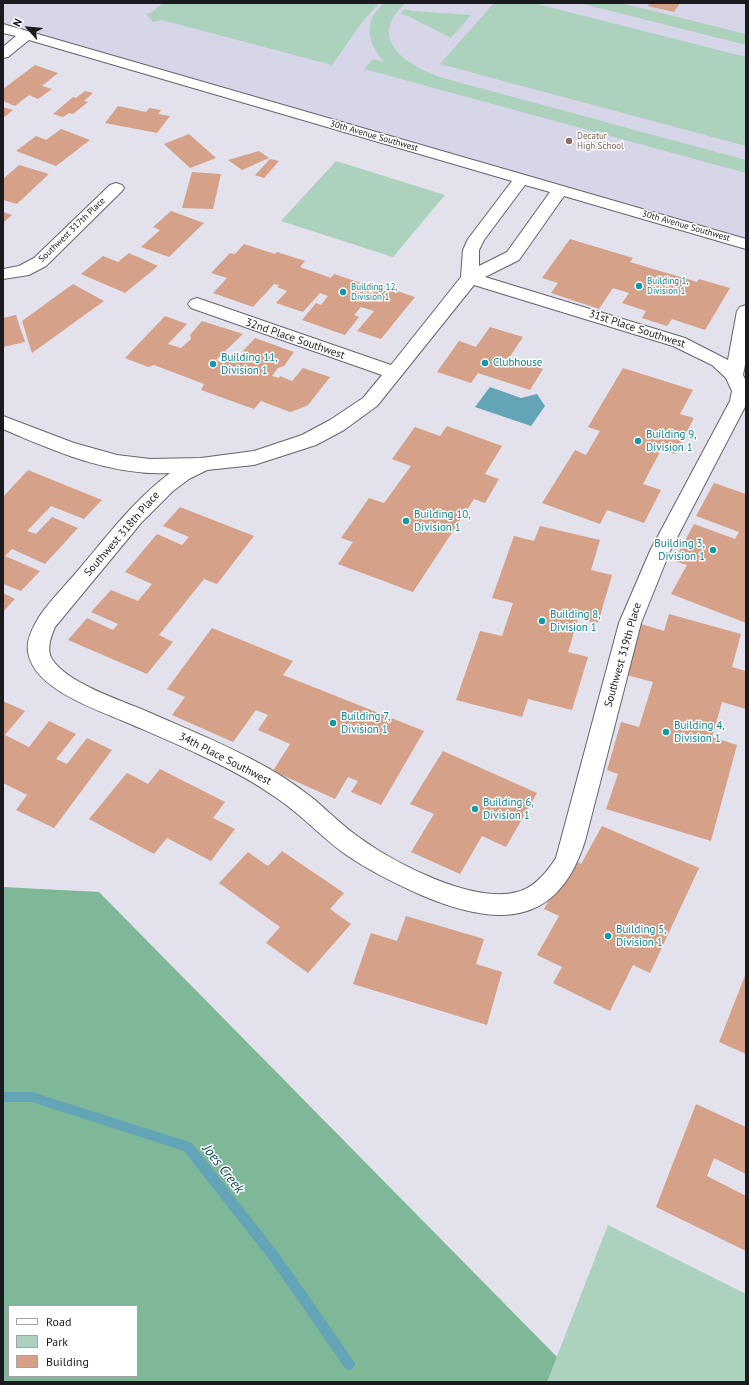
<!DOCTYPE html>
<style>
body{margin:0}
#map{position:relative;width:749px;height:1385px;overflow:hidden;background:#e2e1ec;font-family:"PT Sans",sans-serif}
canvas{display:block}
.frame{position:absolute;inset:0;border:4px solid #1b1a1e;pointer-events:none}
.legend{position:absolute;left:8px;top:1305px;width:130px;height:72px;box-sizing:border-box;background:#fff;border:1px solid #a4a3a5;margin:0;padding:5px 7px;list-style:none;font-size:12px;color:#1b1a1e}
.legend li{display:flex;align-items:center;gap:8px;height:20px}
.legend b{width:20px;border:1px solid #a4a3a5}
.north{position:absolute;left:8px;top:8px;width:40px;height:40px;-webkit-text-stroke:3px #fff;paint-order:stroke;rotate:297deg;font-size:11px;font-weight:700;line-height:16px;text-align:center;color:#1b1a1e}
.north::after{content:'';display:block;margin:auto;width:14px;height:18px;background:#1b1a1e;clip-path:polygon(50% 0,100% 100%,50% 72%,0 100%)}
</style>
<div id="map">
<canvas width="749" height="1385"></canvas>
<div class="frame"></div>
<ul class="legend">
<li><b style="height:5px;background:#fff"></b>Road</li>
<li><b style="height:11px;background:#acd1bd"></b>Park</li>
<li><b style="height:11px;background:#d6a189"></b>Building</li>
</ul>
<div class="north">N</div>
</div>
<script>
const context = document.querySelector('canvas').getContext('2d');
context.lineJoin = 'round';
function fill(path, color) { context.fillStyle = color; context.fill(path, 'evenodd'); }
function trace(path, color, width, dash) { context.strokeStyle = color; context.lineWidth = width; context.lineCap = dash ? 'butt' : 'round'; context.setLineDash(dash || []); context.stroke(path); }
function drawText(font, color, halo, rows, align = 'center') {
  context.font = font + ' "PT Sans",sans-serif'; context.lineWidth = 3; context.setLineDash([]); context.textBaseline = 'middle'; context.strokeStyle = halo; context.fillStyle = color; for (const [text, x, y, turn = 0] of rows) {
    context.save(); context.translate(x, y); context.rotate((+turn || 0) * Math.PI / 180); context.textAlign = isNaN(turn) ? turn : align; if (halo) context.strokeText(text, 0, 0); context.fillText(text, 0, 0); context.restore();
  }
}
fill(new Path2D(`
 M3 3H746V244L3 28Z`), '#d7d6e8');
fill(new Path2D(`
 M163 3H379L363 21 332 65 162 20 153 22 146 14 152 12Z
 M384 3H406C364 38 408 67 443 78L746 160V173L364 69 373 59 384 62C367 42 363 21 384 3Z
 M494 3H533L746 57V146L440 64Z
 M579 3H621L746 34V45Z
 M404 9 412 11 471 15 451 38 408 16 400 14Z
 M336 161 445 195 393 257 281 221Z
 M608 1225 746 1294V1382H547Z`), '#acd1bd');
fill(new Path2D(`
 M3 887 99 892 557 1357 547 1382H3ZM9 1306H137V1376H9Z`), '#7fb799');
fill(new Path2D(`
 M490 387 521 398 537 394 545 406 531 426 475 407Z`), '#63a4b6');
fill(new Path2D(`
 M3 1092H32L192 1143 280 1255 353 1360 355 1364 353 1368 349 1370 345 1368 272 1263 184 1151 32 1102H3Z`), '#63a4b6');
fill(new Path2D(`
 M650 3H680L674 12 648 6Z
 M35 65 58 73 42 86 52 89 38 99 29 95 15 106 3 101V89Z
 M85 91 93 93 84 101 88 102 73 114 69 113 63 117 53 114 73 97 76 98Z
 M118 106 146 112 149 108 161 110 158 114 170 116 157 133 105 123Z
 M3 107 13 110 3 118Z
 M61 129 90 140 56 166 16 151 36 136 46 140Z
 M189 134 216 158 190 168 164 144Z
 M259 151 269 158 242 170 228 160Z
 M270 159 279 161 264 178 255 175Z
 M19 165 49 174 17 204 3 200V179Z
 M192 172 221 174 213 209 182 208Z
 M171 211 204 223 169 257 141 247 160 230 153 227Z
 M3 212 12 215 3 223Z
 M570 239 633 258 630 262 697 282 699 279 730 288 705 330 672 319 667 326 642 318 646 311 622 303 629 293 613 288 599 309 551 293 558 283 542 278Z
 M244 244 275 254 277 252 305 261 300 267 331 278 334 274 385 291 388 288 415 297 381 339 357 331 374 311 361 307 354 315 359 317 345 335 302 320 316 303 321 305 328 296 320 293 303 312 276 303 287 291 277 287 279 285 274 284 253 307 213 293 227 278 211 273 230 253 235 254Z
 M129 253 158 266 125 293 81 274 103 256 118 262Z
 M73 284 104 301 32 353 22 321Z
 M16 315 25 342 3 347V318Z
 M165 316 187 324 168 344 181 348 191 339 190 335 202 321 243 334 216 360 224 364 227 360 236 363 243 355 242 352 255 338 294 352 284 366 278 368 272 376 279 378 280 376 292 381 303 368 330 377 308 405 299 409 290 412 261 401 254 409 201 390 204 384 154 365 148 367 125 358Z
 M490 327 523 337 509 358 543 369 530 390 478 373 471 383 437 372 459 341 476 347Z
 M623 368 693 390 680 414 694 418 675 454 661 450 643 484 661 490 644 523 607 510 600 524 542 503 575 450 586 455 600 431 588 427Z
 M447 426 502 446 485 474 499 479 485 503 474 499 413 592 338 564 353 542 341 538 369 498 384 503 411 466 392 459 415 427 440 436Z
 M28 470 102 500 84 519 51 506 27 531 36 534 52 517 78 528 45 564 12 549 5 556 40 571 21 591 3 584V497Z
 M714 483 746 494V623L671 594 687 565 674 561 694 524 735 539 739 532 696 516Z
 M180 507 254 536 217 584 204 579 159 635 173 642 147 674 68 640 87 618 113 630 118 624 91 612 111 590 138 601 152 584 125 572 157 534 182 545 189 537 163 526Z
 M540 526 600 540 591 570 612 575 598 623 578 619 568 652 588 657 572 710 528 699 522 717 456 700 480 631 502 636 513 603 492 598 514 536 534 541Z
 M3 593 15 599 3 612Z
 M669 614 741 634 732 667 746 671V709L722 702 712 737 737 745 711 841 606 809 618 774 607 770 621 722 639 727 653 682 623 674 641 624 664 631Z
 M212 628 293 661 283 675 424 731 381 805 351 792 358 781 348 777 335 799 273 771 290 744 258 730 268 715 256 710 233 742 172 715 185 697 167 689Z
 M3 701 25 711 5 735 29 747 49 721 76 734 56 759 67 764 87 738 112 750 54 828 16 810 27 795 3 783Z
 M443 751 537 793 506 847 482 836 460 874 411 852 434 814 410 804Z
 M160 769 225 802 213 818 235 829 211 861 167 838 154 854 89 819 127 773 148 784Z
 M602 826 699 868 650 973 633 965 610 1011 553 983 562 967 537 955 559 916 544 909 573 860 581 864Z
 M282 851 344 893 330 909 351 924 308 973 266 943 280 927 219 883 248 852 268 866Z
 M406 916 484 939 476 964 502 972 487 1025 353 984 371 933 397 941Z
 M746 973V1054L719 1042Z
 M696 1104 746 1127V1174L714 1158 707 1176 746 1196V1251L656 1207Z`), '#d6a189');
const minor = new Path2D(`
 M3 24 746 239V249L564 196 519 260 485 277 685 338 728 360 737 311 740 307 746 305V360L743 375 746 381V405L670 551 641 623 585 841C557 930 494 926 421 895 394 883 368 870 345 854 321 837 302 815 278 799 253 781 226 767 198 754 175 743 151 733 128 723 98 710 32 689 28 651 26 640 33 627 39 617 50 600 67 584 80 568 108 535 135 499 170 473 112 476 56 452 3 429V416L74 443 117 455 150 459 201 458 254 451 302 435 330 420 363 398 382 375 191 308 188 304 191 300 197 298 203 300 391 365 461 277 463 250 468 239 512 181 29 40 8 57 3 58V47L16 36 3 33ZM525 185 550 192 507 252 479 266V250L484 240ZM474 285 673 346 712 365 726 378 732 391 730 401 650 551 619 623 556 858C547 872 534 888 517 892 473 904 396 864 360 838 344 827 330 813 315 800 296 785 275 771 253 760 218 741 182 727 146 711 120 700 67 683 52 659 46 650 51 636 55 627L141 523 173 491 189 479 207 470 254 465 316 445 344 430 377 406Z
 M116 183 122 185 124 188 122 191 46 266 29 275 3 279V269L19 266 34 258 110 185Z`);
trace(minor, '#64646e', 2);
fill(minor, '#fff');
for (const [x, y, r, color] of [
 [569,141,4,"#8d6e63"],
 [639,286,4,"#0f9aa8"],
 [343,292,4,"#0f9aa8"],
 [485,363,4,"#0f9aa8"],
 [213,364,4,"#0f9aa8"],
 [638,441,4,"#0f9aa8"],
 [406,521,4,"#0f9aa8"],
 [713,550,4,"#0f9aa8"],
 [542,621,4,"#0f9aa8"],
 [333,723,4,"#0f9aa8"],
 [666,732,4,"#0f9aa8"],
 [475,809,4,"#0f9aa8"],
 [608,936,4,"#0f9aa8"]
]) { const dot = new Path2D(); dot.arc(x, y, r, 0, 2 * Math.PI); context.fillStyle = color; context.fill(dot); trace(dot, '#fff', 1.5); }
drawText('9px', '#1b1a1e', '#fff', [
 ["30th Avenue Southwest",374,136,16],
 ["30th Avenue Southwest",686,226,16],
 ["Southwest 317th Place",72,230,-44]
]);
drawText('9px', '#785e54', '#fff', [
 ["Decatur",577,136],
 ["High School",577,146]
], 'left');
drawText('9px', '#0d838f', '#fff', [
 ["Building 1,",647,281],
 ["Division 1",647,291],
 ["Building 12,",351,287],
 ["Division 1",351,297]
], 'left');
drawText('11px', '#1b1a1e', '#fff', [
 ["31st Place Southwest",637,329,18],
 ["32nd Place Southwest",295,339,19],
 ["Southwest 318th Place",122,534,-49],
 ["Southwest 319th Place",623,655,-74],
 ["34th Place Southwest",225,759,27]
]);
drawText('11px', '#0d838f', '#fff', [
 ["Building 11,",221,358],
 ["Division 1",221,371],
 ["Clubhouse",493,363],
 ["Building 9,",646,435],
 ["Division 1",646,448],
 ["Building 10,",414,515],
 ["Division 1",414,528],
 ["Building 3,",705,544,"right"],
 ["Division 1",705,557,"right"],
 ["Building 8,",550,615],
 ["Division 1",550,628],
 ["Building 7,",341,717],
 ["Division 1",341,730],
 ["Building 4,",674,726],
 ["Division 1",674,739],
 ["Building 6,",483,803],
 ["Division 1",483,816],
 ["Building 5,",616,930],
 ["Division 1",616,943]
], 'left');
drawText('italic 14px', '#003f4c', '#fff', [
 ["Joes Creek",223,1169,52]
]);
</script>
